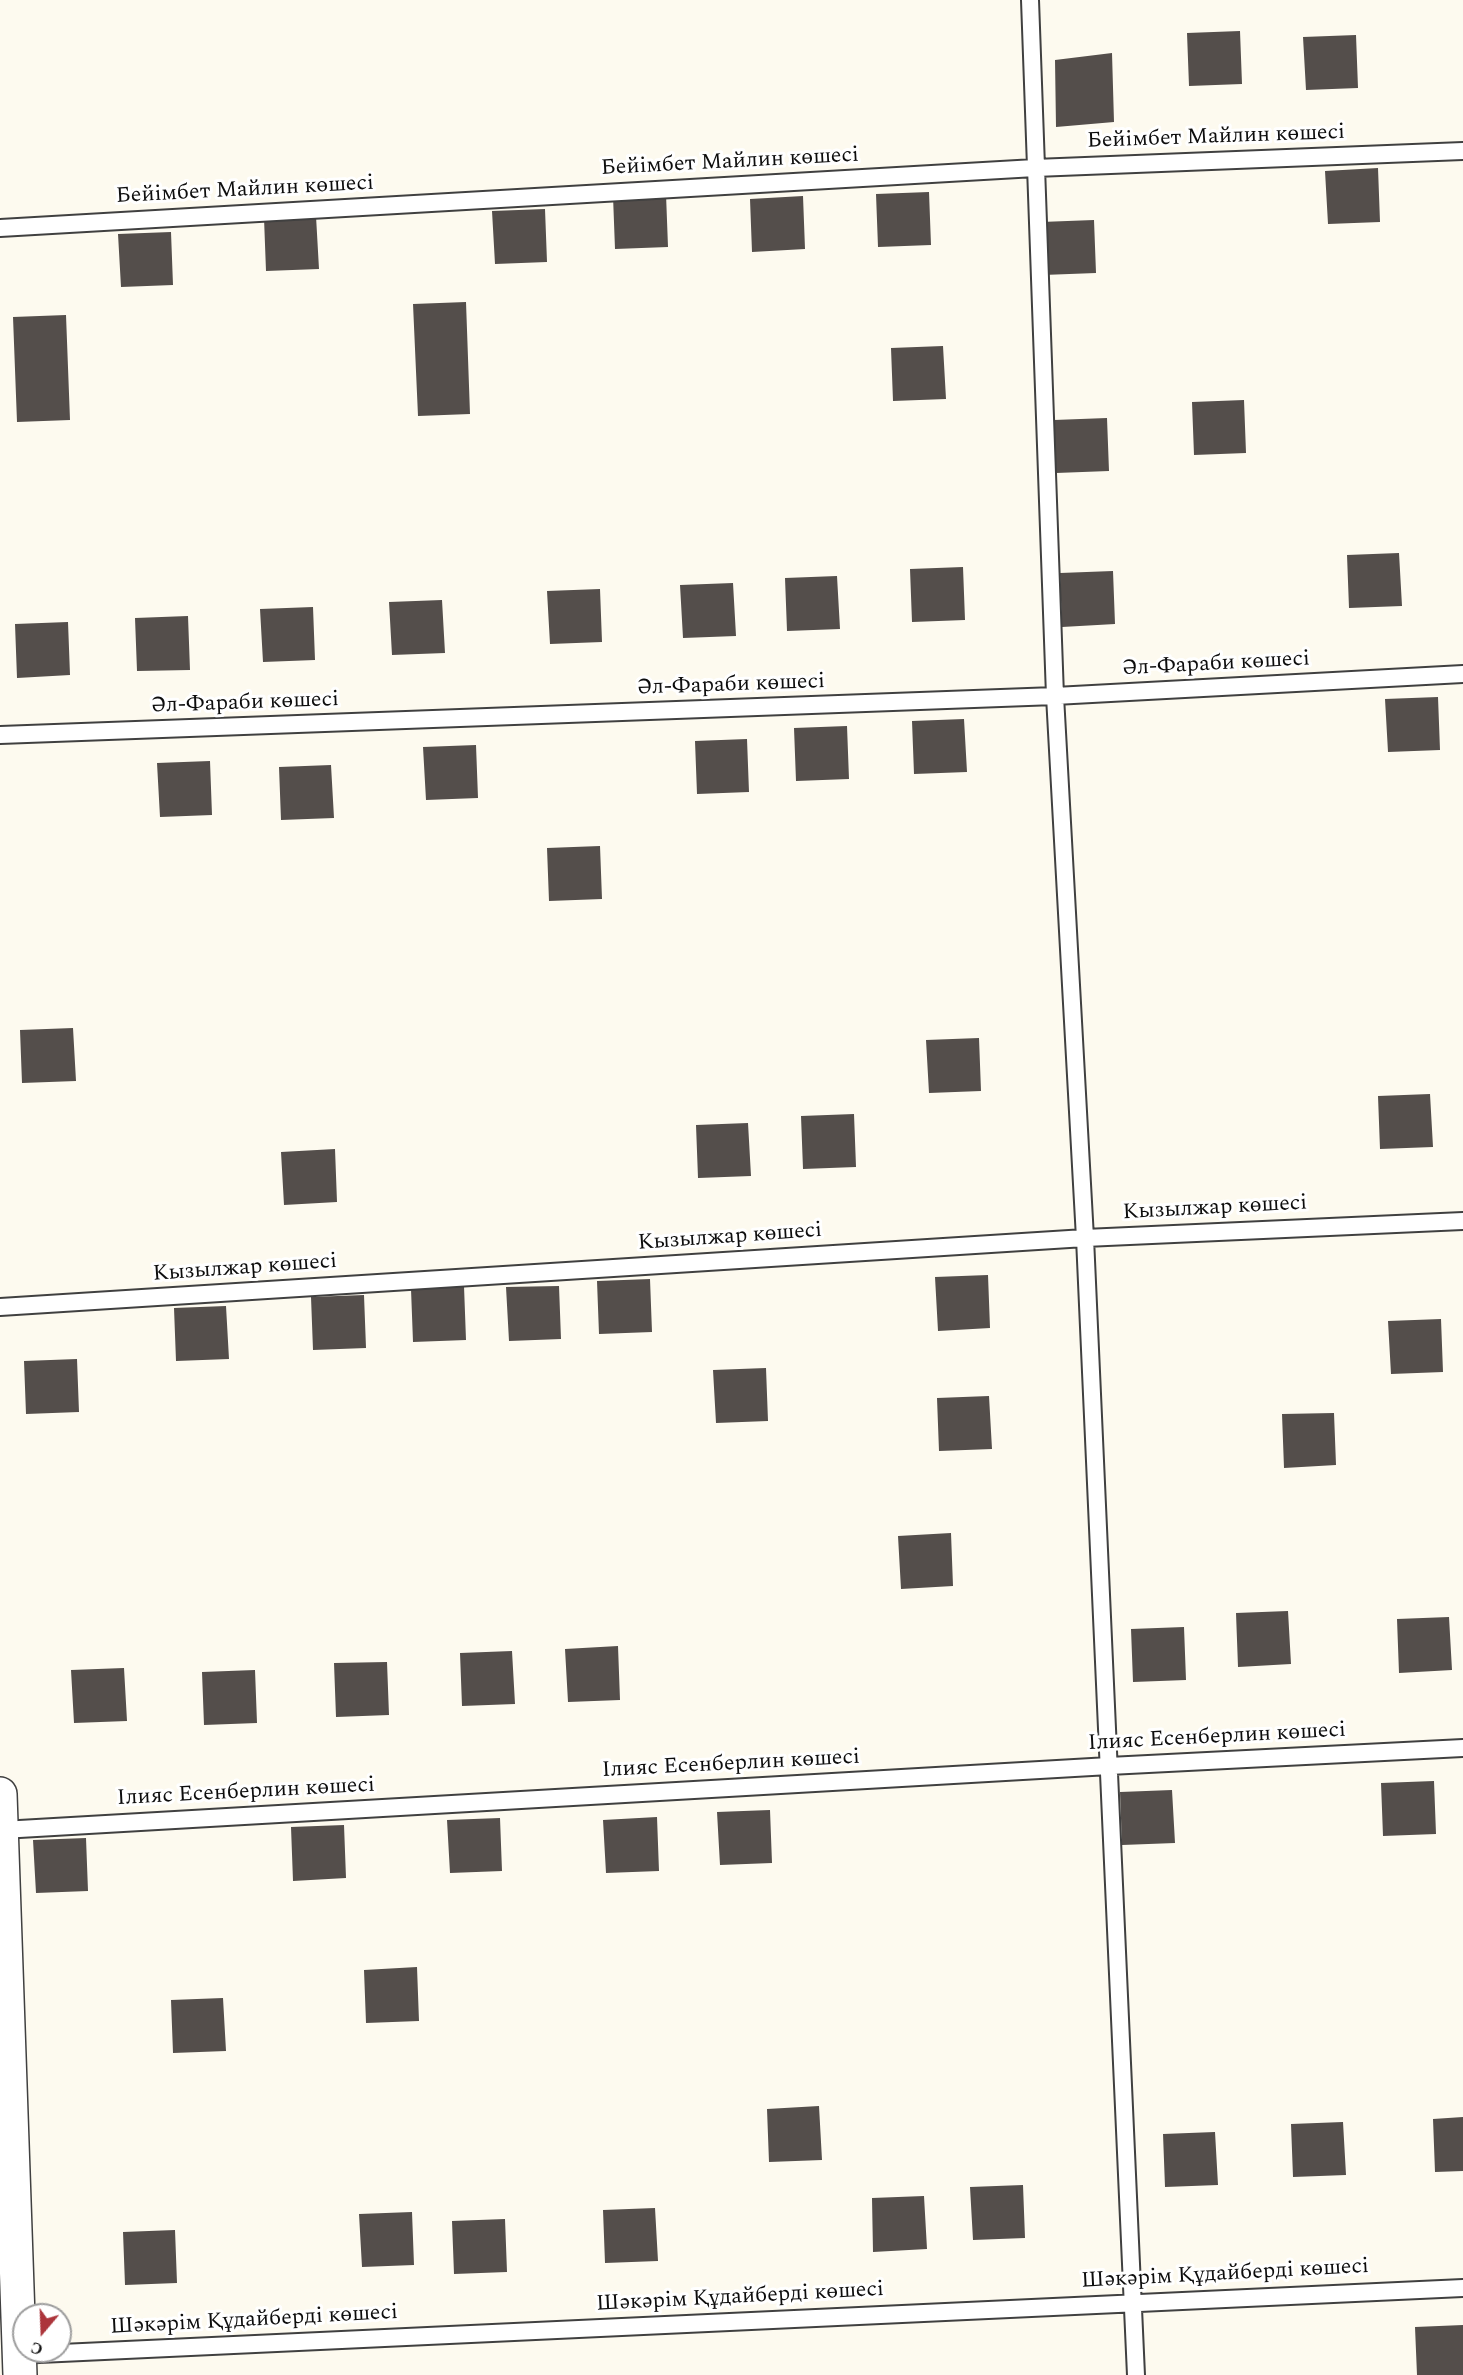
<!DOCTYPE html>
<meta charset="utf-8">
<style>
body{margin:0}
#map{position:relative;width:1463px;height:2375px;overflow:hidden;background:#fdfaef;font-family:Spectral,serif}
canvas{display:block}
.north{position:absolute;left:12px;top:2303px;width:60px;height:60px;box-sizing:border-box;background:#fff;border:2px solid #9e9e9e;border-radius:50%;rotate:199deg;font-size:16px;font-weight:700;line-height:24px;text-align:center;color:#0d0d0d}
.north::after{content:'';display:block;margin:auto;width:21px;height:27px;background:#ac353b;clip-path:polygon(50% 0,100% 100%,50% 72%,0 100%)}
</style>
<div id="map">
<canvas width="1463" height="2375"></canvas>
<div class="north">С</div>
</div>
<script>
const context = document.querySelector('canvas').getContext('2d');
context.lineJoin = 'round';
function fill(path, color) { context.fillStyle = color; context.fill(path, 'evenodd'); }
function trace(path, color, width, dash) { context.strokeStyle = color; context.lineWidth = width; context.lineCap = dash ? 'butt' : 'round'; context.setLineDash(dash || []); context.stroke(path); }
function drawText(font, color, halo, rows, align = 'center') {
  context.font = font + ' Spectral,serif'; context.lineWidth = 6; context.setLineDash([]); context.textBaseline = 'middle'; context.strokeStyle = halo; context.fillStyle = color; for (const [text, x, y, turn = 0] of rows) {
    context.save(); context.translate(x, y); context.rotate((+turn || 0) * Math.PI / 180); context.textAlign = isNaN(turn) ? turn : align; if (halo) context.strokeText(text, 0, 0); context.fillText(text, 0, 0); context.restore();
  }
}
fill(new Path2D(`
 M1240 31 1242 84 1189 86 1187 33Z
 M1356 35 1358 88 1306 90 1303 37Z
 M1112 53 1114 122 1056 127 1055 60Z
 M1378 168 1380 222 1328 224 1325 171Z
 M929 192 931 245 878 247 876 194Z
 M666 194 668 247 615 249 613 196Z
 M803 196 805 249 752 252 750 199Z
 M545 209 547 262 495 264 492 211Z
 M316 216 319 269 266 271 264 218Z
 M1094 220 1096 273 1043 275 1041 222Z
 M171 232 173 285 121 287 118 234Z
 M466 302 470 414 418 416 413 304Z
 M66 315 70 420 17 422 13 317Z
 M943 346 946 399 893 401 891 348Z
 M1244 400 1246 453 1194 455 1192 402Z
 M1107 418 1109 471 1056 473 1054 420Z
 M1399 553 1402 606 1349 608 1347 555Z
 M963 567 965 620 912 622 910 569Z
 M1113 571 1115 624 1062 627 1060 573Z
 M837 576 840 629 787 631 785 578Z
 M733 583 736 636 683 638 680 585Z
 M600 589 602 642 550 644 547 591Z
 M442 600 445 653 392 655 389 602Z
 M313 607 315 660 263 662 260 609Z
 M188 616 190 670 137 671 135 618Z
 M68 622 70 675 17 678 15 624Z
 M1438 697 1440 750 1388 752 1385 699Z
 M964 719 967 772 914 774 912 721Z
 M847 726 849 779 796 781 794 728Z
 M747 739 749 792 697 794 695 741Z
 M476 745 478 798 426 800 423 747Z
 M210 761 212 815 160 817 157 763Z
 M331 765 334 818 281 820 279 767Z
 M600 846 602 899 549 901 547 848Z
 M73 1028 76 1081 22 1083 20 1030Z
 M979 1038 981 1091 929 1093 926 1040Z
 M1430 1094 1433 1147 1380 1149 1378 1096Z
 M854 1114 856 1167 803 1169 801 1116Z
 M748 1123 751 1176 698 1178 696 1125Z
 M335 1149 337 1202 284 1205 281 1152Z
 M988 1275 990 1328 938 1331 935 1277Z
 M650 1279 652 1332 599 1334 597 1281Z
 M464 1286 466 1340 413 1342 411 1289Z
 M559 1286 561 1339 509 1341 506 1287Z
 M364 1295 366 1348 313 1350 311 1297Z
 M226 1306 229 1359 176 1361 174 1308Z
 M1441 1319 1443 1372 1391 1374 1388 1321Z
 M77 1359 79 1412 26 1414 24 1361Z
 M766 1368 768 1421 716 1423 713 1370Z
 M989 1396 992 1449 939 1451 937 1398Z
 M1334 1413 1336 1465 1284 1468 1282 1414Z
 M951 1533 953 1586 901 1589 898 1536Z
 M1288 1611 1291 1664 1238 1667 1236 1613Z
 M1449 1617 1452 1670 1399 1673 1397 1619Z
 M1184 1627 1186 1680 1133 1682 1131 1629Z
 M618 1646 620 1700 568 1702 565 1649Z
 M512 1651 515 1704 462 1706 460 1653Z
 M387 1662 389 1715 336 1717 334 1663Z
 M124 1668 127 1721 74 1723 71 1670Z
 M255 1670 257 1723 204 1725 202 1672Z
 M1434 1781 1436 1834 1383 1836 1381 1783Z
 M1172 1790 1175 1843 1122 1845 1120 1792Z
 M770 1810 772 1863 720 1865 717 1812Z
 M657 1817 659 1871 606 1873 603 1820Z
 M500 1818 502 1871 450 1873 447 1820Z
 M344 1825 346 1878 293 1881 291 1827Z
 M86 1838 88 1891 36 1893 33 1840Z
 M417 1967 419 2021 366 2023 364 1970Z
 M223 1998 226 2051 173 2053 171 2000Z
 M819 2106 822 2160 769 2162 767 2109Z
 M1463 2117V2171L1435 2172 1433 2119Z
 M1343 2122 1346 2175 1293 2177 1291 2124Z
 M1215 2132 1218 2185 1165 2187 1163 2134Z
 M1023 2185 1025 2238 973 2240 970 2187Z
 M924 2196 927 2249 873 2252 872 2198Z
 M655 2208 658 2261 605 2263 603 2210Z
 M412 2212 414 2265 362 2267 359 2214Z
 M505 2219 507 2272 454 2274 452 2221Z
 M175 2230 177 2283 125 2285 123 2232Z
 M1463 2325V2375H1417L1415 2327Z`), '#544e4b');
const service = new Path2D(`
 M1030 0 1055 696 1085 1238 1136 2375
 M0 228 1035 168 1463 151
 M0 735 1055 696 1463 674
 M0 1307 1085 1238 1463 1221
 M2 1830 1109 1766 1463 1748
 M18 2355 1463 2288`);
const minor = new Path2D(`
 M0 1794 20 2375`);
trace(service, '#404040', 20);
trace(minor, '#404040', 36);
trace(service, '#fff', 16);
trace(minor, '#fff', 33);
drawText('22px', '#0d0d0d', '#fff', [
 ["Бейімбет Майлин көшесі",1216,138,-2],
 ["Бейімбет Майлин көшесі",730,163,-3],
 ["Бейімбет Майлин көшесі",245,191,-3],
 ["Әл-Фараби көшесі",1216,665,-3],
 ["Әл-Фараби көшесі",731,686,-2],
 ["Әл-Фараби көшесі",245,704,-2],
 ["Кызылжар көшесі",1215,1209,-3],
 ["Кызылжар көшесі",730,1238,-4],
 ["Кызылжар көшесі",245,1269,-4],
 ["Ілияс Есенберлин көшесі",1217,1738,-3],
 ["Ілияс Есенберлин көшесі",731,1765,-3],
 ["Ілияс Есенберлин көшесі",246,1793,-3],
 ["Шәкәрім Құдайберді көшесі",1225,2275,-3],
 ["Шәкәрім Құдайберді көшесі",740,2298,-3],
 ["Шәкәрім Құдайберді көшесі",254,2321,-3]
]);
</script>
